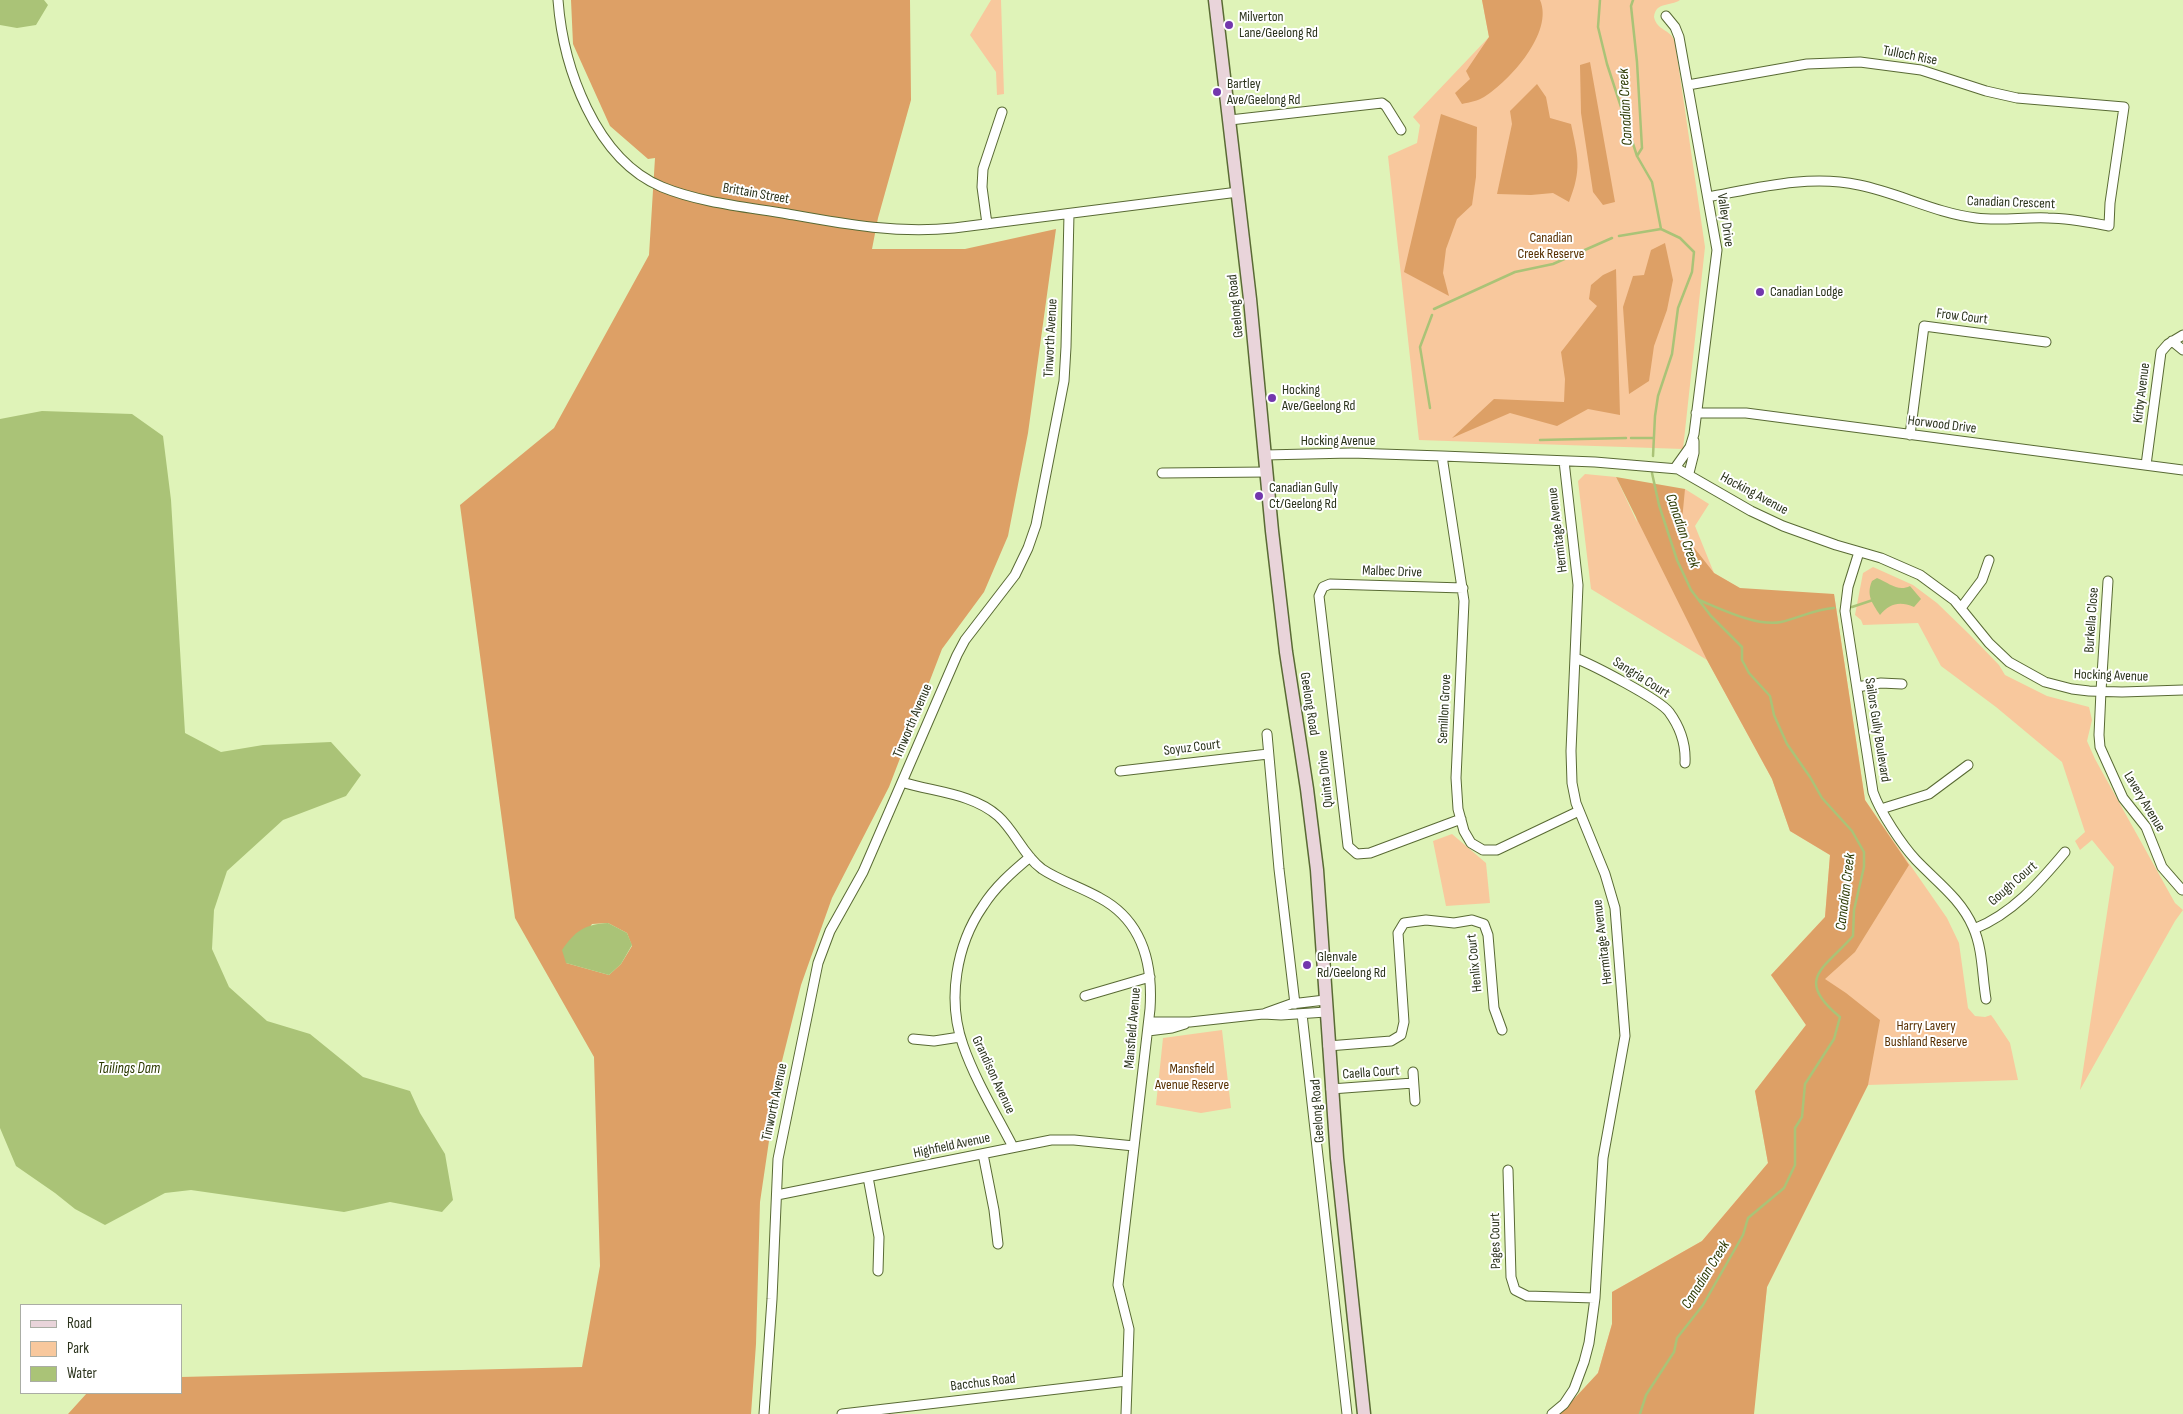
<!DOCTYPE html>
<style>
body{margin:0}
#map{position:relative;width:2183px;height:1414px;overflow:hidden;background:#dff3b8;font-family:"Sofia Sans Condensed",sans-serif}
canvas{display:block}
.legend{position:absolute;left:20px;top:1304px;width:162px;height:90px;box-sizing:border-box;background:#fff;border:1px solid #aaada4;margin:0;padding:6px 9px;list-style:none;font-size:15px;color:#2b331c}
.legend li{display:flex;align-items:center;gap:10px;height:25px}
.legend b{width:25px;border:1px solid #aaada4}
</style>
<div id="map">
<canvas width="2183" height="1414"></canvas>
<ul class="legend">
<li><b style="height:6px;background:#e9d4da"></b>Road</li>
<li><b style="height:14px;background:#f8c89d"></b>Park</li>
<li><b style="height:14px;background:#aac377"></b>Water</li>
</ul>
</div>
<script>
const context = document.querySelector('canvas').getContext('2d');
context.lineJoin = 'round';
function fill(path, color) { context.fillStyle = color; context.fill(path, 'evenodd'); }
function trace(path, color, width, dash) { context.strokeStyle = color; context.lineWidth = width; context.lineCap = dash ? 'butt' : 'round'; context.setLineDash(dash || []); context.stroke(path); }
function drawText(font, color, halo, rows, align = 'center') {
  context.font = font + ' "Sofia Sans Condensed",sans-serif'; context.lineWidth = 4; context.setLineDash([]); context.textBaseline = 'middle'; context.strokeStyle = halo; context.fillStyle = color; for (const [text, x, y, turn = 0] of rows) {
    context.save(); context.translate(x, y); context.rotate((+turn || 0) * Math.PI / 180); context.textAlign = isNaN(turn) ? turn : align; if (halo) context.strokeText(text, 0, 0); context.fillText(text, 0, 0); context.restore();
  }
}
fill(new Path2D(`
 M991 0H1001L1004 94 997 95 996 72 970 35Z
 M1482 0H1680C1670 7 1656 1 1654 17 1657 31 1671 29 1675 42L1705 247 1683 449 1419 440 1388 156 1417 143 1420 125 1413 117 1489 37Z
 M1585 474 1616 477 1637 522 1631 489H1685L1709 504 1695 526 1714 573 1748 593 1834 594 1865 800 1947 918 1959 943 1968 1008 1975 1016 1985 1017 1991 1015 1994 1019 2010 1043 2018 1080 1868 1085 1767 1287 1753 1414H1560L1598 1373 1612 1324V1292L1702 1241 1768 1163 1755 1091 1806 1025 1771 975 1825 917 1830 855 1790 831 1772 779 1707 660 1591 589 1578 481Z
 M1873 567 1913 585 1937 603 1969 634 1999 665 2005 675 2047 696 2089 707 2092 720 2087 741 2095 759 2175 903 2183 910 2175 921 2080 1090 2114 867 2092 840 2080 850 2075 841 2085 832 2062 762 1996 707 1941 666 1918 623 1863 625 1861 620 1855 615 1863 573Z
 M1452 834 1486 863 1490 903 1446 906 1433 841Z
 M1222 1030 1231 1108 1201 1113 1156 1105 1163 1038Z`), '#f8c89d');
fill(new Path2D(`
 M571 0H910L911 100 878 218 872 249H965L1056 229 1028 433 1008 536 984 592 942 649 889 787 832 898 801 985 779 1073 760 1202 756 1344 751 1414H68L87 1393H181V1377L582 1367 600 1266 594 1057 515 918 460 505 554 428 649 255 655 158 648 159 610 126 573 44ZM608 923 627 933 632 946 621 964 609 975 566 963 592 924Z
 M1482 0H1540C1554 32 1510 81 1484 97 1478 101 1470 102 1462 104L1455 93 1470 79 1466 71 1489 37Z
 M1590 62 1615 202 1603 205 1593 192 1581 113 1580 65Z
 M1537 84 1546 97 1550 118 1571 124C1578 157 1582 169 1569 202L1553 193 1531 195 1497 194 1512 124 1510 111Z
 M1441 114 1477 127 1476 177 1472 205 1457 219 1446 249 1443 273 1449 296 1404 272Z
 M1665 243 1673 280 1667 310 1654 346 1649 381 1629 394 1623 307 1633 276 1644 275 1651 250Z
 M1616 269 1620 415 1588 409 1557 426 1510 413 1452 438 1494 399 1564 402 1565 379 1561 352 1597 306 1589 299 1591 285 1603 275Z
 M1616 477 1685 489 1681 531 1714 573 1740 588 1834 594 1865 800 1909 865 1855 952 1825 979 1846 993 1880 1020 1868 1085 1767 1287 1754 1414H1560L1598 1373 1612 1324V1292L1702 1241 1768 1163 1755 1091 1806 1025 1771 975 1825 917 1830 855 1790 831 1772 779 1707 660Z`), '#dda066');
fill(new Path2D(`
 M0 0H44L48 5 36 25 17 28 0 25Z
 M42 411 132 414 163 436 171 500 185 733 221 752 263 745 331 742 361 775 346 796 283 820 227 871 214 910 212 949 229 987 267 1021 310 1034 363 1077 410 1091 420 1113 445 1154 453 1200 442 1212 390 1202 344 1212 191 1190 165 1193 105 1225 75 1209 55 1193 16 1166 0 1128V419Z
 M1877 578C1889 583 1898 592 1910 586L1921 599 1914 607C1900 601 1890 603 1880 615 1872 603 1866 595 1872 581Z
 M608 923 627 933 632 945 621 964 609 975 566 963 562 950C575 931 585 924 608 923Z`), '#aac377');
trace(new Path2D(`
 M1600 0 1598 27 1607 64 1637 156
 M1633 0 1631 6 1637 62 1642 148 1637 156 1652 182 1661 229 1680 238 1694 252 1692 272 1678 308 1672 354 1658 396 1655 416 1653 456
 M1619 236 1661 229
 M1434 309 1515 272 1553 264 1612 238
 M1430 408 1420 347 1432 315
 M1631 438H1654
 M1540 440 1626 438
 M1699 600C1721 609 1757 627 1781 622 1799 618 1815 609 1834 608
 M1852 607 1873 600
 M1640 1414 1646 1395 1674 1352 1677 1338 1703 1305 1743 1235 1748 1218 1784 1188 1795 1165V1128L1802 1117 1805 1084 1834 1039 1840 1017C1793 979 1825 968 1853 936L1854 910 1864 867V852L1852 831 1822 798 1810 777 1787 744 1774 715 1770 696 1749 673 1742 660V647L1711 616 1691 590 1677 560 1659 505 1652 473`), '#aac377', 2.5);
const street = new Path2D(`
 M558 0C563 67 595 159 662 187 701 203 747 207 788 214 844 224 897 234 954 228L1238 192
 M1666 16 1675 27 1679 37 1717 250 1694 434 1690 447 1675 468
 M1688 85 1807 64 1860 62 1921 70 1986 91 2017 98 2124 107 2110 203 2109 226C2088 222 2069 218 2048 218 2024 217 2000 221 1976 218 1935 213 1899 193 1859 185 1809 174 1757 188 1708 197
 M1230 120 1382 103 1386 106 1401 130
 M987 224 982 187 983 169 1002 112
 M2172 341 2183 350
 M1696 413H1746L2183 470
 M1910 435 1924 326 2046 342
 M1265 455 1351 453 1442 456 1595 462 1678 469 1751 511 1783 526 1836 545 1881 558 1920 575 1954 600 1989 643 2009 662 2045 682 2072 689 2089 691 2122 692 2183 690
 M1442 456 1464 601 1456 778 1458 809 1464 831 1471 843 1483 850H1497L1579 811
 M2146 465 2161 352 2168 344 2183 335
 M1162 473 1267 472
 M1689 473 1694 453V441
 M1859 552 1848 587 1845 611 1873 792C1880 812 1902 845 1916 860 1937 882 1961 899 1973 927 1983 949 1982 976 1986 999
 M2108 581 2101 691 2099 735 2100 747 2123 798 2146 827 2162 867 2182 890
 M1961 608 1982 580 1989 560
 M1575 658C1593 665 1659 699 1669 712 1680 727 1686 745 1685 763
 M1857 687 1881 683 1902 684
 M1267 734 1279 869 1295 1004
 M1120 771 1268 754
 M902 782C933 792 972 793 998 816 1015 831 1023 855 1042 869 1060 881 1081 887 1100 898 1143 921 1153 964 1150 1009L1118 1285 1129 1329 1126 1414
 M1881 809 1929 794 1968 765
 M1461 819 1370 853 1357 854 1348 846 1319 596 1323 587 1330 584 1463 588
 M1974 929C2012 914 2039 883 2065 852
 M1085 996 1150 977
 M1266 1013 1291 1004 1325 1000
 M1302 1014 1347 1414
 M1149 1022H1190L1263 1014 1281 1015 1326 1012
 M1148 1031 1172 1028 1185 1024
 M913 1039 934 1041 960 1037
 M1328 1046 1391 1041 1401 1035 1404 1022 1398 933 1404 923 1426 920 1454 923 1472 920 1484 924 1488 935 1494 1008 1502 1030
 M1413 1072 1415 1101
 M1331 1089 1413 1083
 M1013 1147C996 1114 975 1080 963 1045 947 1000 956 945 983 906 995 887 1012 872 1030 857
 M983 1154 994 1210 998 1244
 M1508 1170 1511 1277 1515 1290 1527 1296 1595 1298
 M868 1177 879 1237 878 1271
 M777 1195 1051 1140H1074L1134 1146
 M764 1414 772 1299 778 1159 818 963 830 931 863 872 957 655 965 640 1015 575 1028 548 1036 525 1064 381 1066 347 1069 214
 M842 1414 1127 1381
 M1552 1414 1564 1404 1574 1389 1584 1362 1589 1343 1595 1298 1603 1158 1625 1036 1615 908 1605 874 1576 803 1572 783 1571 751 1578 585 1564 461`);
const secondary = new Path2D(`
 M1215 0 1250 299 1272 531 1286 652 1307 789 1317 870 1337 1158 1364 1414`);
trace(street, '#596a34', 11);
trace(secondary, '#596a34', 15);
trace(street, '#fff', 9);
trace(secondary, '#e9d4da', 12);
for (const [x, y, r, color] of [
 [1229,25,5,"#7337ad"],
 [1217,92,5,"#7337ad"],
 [1760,292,5,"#7337ad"],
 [1272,398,5,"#7337ad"],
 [1259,496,5,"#7337ad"],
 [1307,965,5,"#7337ad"]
]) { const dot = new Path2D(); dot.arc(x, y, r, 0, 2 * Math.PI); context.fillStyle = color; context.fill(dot); trace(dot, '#fff', 2); }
drawText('14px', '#2b331c', '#fff', [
 ["Milverton",1239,17],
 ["Lane/Geelong Rd",1239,33],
 ["Bartley",1227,84],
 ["Ave/Geelong Rd",1227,100],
 ["Canadian Lodge",1770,292],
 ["Hocking",1282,390],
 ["Ave/Geelong Rd",1282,406],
 ["Canadian Gully",1269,488],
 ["Ct/Geelong Rd",1269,504],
 ["Glenvale",1317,957],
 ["Rd/Geelong Rd",1317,973]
], 'left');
drawText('14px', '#2b331c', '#fff', [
 ["Tulloch Rise",1910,56,11],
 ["Brittain Street",756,194,10],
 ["Canadian Crescent",2011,203,2],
 ["Valley Drive",1725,220,82],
 ["Geelong Road",1236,306,-96],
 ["Frow Court",1962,317,7],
 ["Tinworth Avenue",1051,338,-87],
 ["Kirby Avenue",2142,393,-83],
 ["Horwood Drive",1942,425,7],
 ["Hocking Avenue",1338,441],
 ["Hocking Avenue",1754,494,28],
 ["Hermitage Avenue",1558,530,-97],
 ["Malbec Drive",1392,572,2],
 ["Burkella Close",2092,620,-86],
 ["Hocking Avenue",2111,676,2],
 ["Sangria Court",1641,678,32],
 ["Geelong Road",1309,704,81],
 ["Semillon Grove",1445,709,-87],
 ["Tinworth Avenue",913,721,-67],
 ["Sailors Gully Boulevard",1877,730,81],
 ["Soyuz Court",1192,748,-7],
 ["Quinta Drive",1326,779,-96],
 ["Lavery Avenue",2144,802,59],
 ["Gough Court",2013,884,-41],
 ["Hermitage Avenue",1603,942,-97],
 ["Henlix Court",1475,963,-96],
 ["Mansfield Avenue",1133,1028,-85],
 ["Caella Court",1371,1073,-4],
 ["Grandison Avenue",993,1075,65],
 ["Tinworth Avenue",775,1102,-78],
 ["Geelong Road",1318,1111,-94],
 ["Highfield Avenue",952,1146,-12],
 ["Pages Court",1496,1241,-91],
 ["Bacchus Road",983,1383,-7]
]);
drawText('14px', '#583000', '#fff', [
 ["Canadian",1551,238],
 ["Creek Reserve",1551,254],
 ["Harry Lavery",1926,1026],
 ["Bushland Reserve",1926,1042],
 ["Mansfield",1192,1069],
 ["Avenue Reserve",1192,1085]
]);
drawText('italic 15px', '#2b3900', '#fff', [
 ["Canadian Creek",1626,107,-93],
 ["Canadian Creek",1682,531,71],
 ["Canadian Creek",1846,892,-83],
 ["Tailings Dam",129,1069],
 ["Canadian Creek",1706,1275,-58]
]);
</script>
